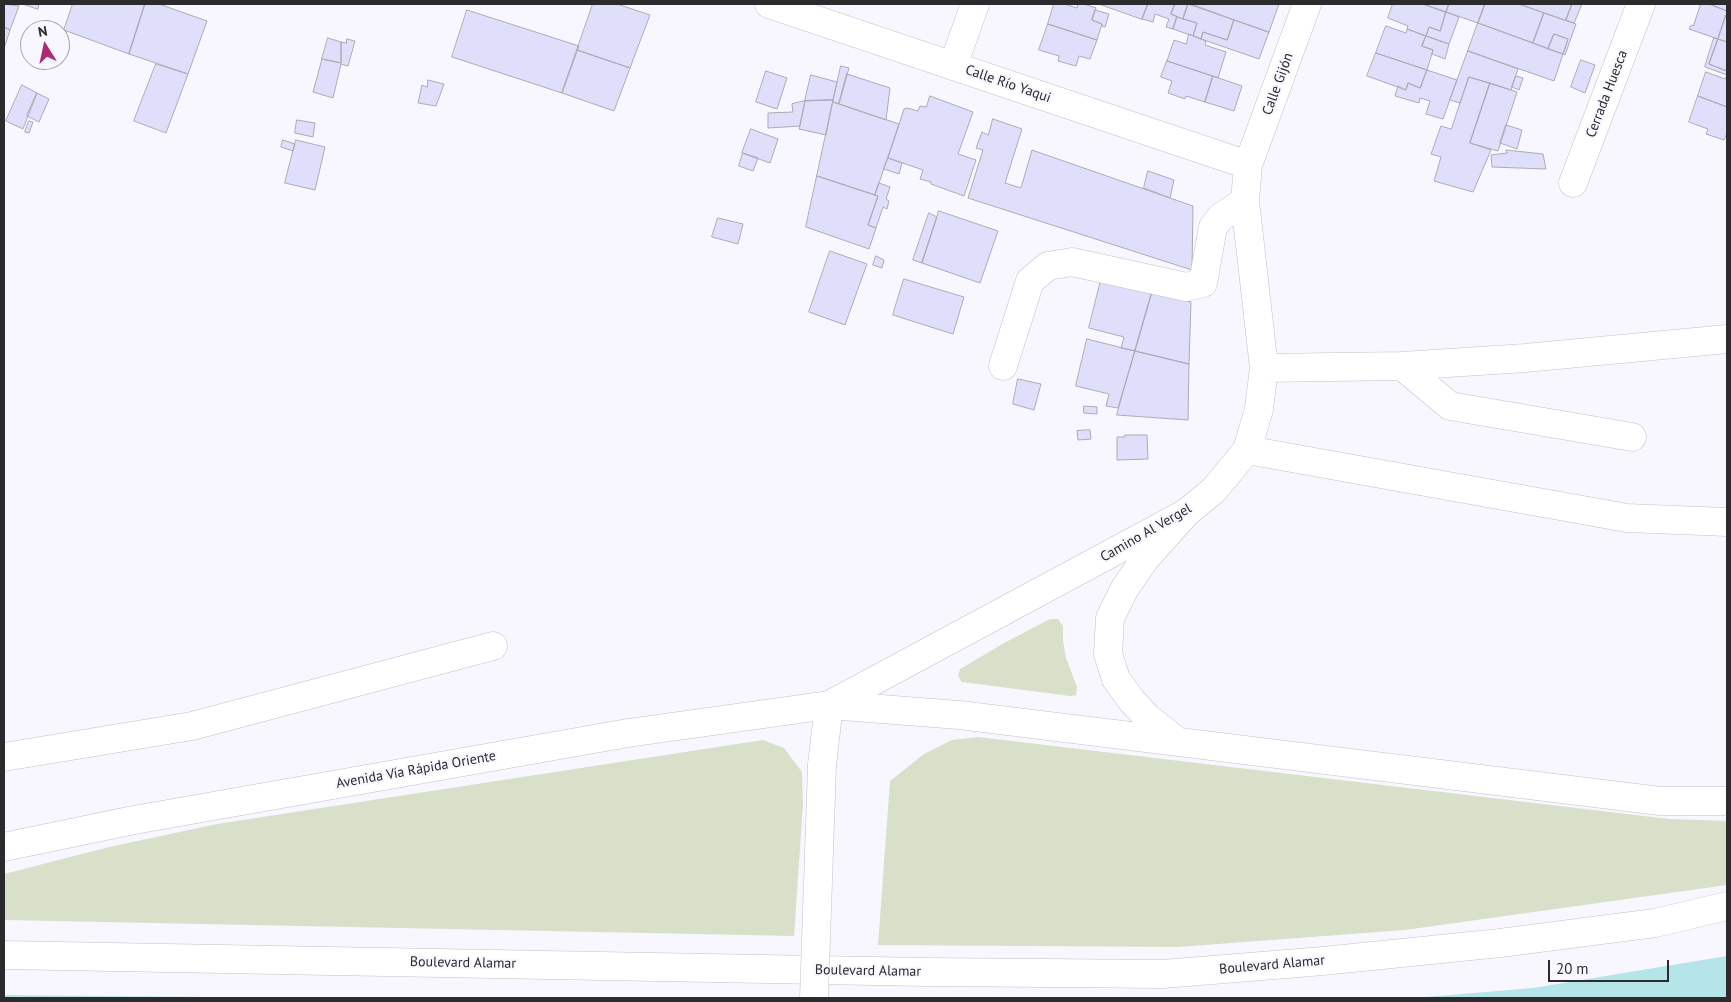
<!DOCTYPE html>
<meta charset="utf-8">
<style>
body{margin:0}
#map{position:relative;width:1731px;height:1002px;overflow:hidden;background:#f8f7ff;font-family:"PT Sans",sans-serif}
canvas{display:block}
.frame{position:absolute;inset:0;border:5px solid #2b2b2e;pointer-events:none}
.north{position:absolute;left:20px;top:20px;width:50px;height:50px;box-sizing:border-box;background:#f8f7ff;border:1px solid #a6a5ab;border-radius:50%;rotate:350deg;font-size:14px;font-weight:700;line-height:20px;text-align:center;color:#2b2b2e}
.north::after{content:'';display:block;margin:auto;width:18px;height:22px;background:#ad2972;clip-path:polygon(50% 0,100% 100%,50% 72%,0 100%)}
.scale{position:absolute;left:1548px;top:960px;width:121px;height:22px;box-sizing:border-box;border:2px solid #2b2b2e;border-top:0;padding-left:6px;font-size:15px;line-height:18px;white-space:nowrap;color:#2b2b2e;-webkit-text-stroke:4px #f8f7ff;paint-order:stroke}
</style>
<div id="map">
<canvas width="1731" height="1002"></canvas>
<div class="frame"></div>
<div class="north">N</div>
<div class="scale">20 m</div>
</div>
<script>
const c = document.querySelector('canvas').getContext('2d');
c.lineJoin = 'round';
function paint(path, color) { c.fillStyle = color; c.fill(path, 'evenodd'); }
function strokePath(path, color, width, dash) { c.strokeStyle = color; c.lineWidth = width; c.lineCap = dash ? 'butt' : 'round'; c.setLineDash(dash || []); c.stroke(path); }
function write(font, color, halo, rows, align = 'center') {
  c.font = font + ' "PT Sans",sans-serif'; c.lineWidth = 4; c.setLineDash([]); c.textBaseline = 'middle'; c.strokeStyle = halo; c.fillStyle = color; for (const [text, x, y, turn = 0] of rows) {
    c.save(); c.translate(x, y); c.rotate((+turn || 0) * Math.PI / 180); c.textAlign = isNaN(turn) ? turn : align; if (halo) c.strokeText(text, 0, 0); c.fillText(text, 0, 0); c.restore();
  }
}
paint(new Path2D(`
 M1050,619H1058L1063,626V641L1066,658L1077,687L1076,695L1070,696L962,682L958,676L960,669L1006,642Z
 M978,737L1669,819L1727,821V885L1405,930L1178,947L878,945L890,781L924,754L952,740Z
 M763,740L784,748L802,772L803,804L794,936L4,920V874L109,847L217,824Z`), '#d9e0c9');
paint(new Path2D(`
 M1727,956V998H1414L1533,988Z
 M4,995L311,998H4Z`), '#b5e4e9');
const building = new Path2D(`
 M4,4L19,6L10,30L4,27Z
 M23,4H39L38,9Z
 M73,4H145L129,54L64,30Z
 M145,4H159L207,21L188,74L129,54Z
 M593,4H617L650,15L630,68L577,50Z
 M1054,4H1064L1077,8L1078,4H1084L1096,8L1092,20L1102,24L1097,40L1048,24Z
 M1099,4H1148L1142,19Z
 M1148,4H1175L1171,14L1177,17L1173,29L1166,27L1169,19L1155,14L1153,22L1142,19Z
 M1175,4H1188L1183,19L1171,14Z
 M1188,4L1234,20L1227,40L1203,32L1201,39L1193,36L1197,23L1183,19Z
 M1191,4H1279L1269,32Z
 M1393,4H1423L1446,12L1440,31L1429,27L1426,36L1407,29L1408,26L1388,18Z
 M1423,4H1449L1446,12Z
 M1449,4H1485L1478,23L1446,12Z
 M1485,4H1519L1544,13L1533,43L1478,23Z
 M1519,4H1572L1566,20Z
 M1572,4H1582L1574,23L1566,20Z
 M1701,4H1709L1727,11V15H1726L1718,39L1689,29L1691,25L1693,26Z
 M1715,4H1727V11L1714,6Z
 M467,10L579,46L562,93L452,57Z
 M1095,10L1109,14L1105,27L1102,26V24L1092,20Z
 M1446,12L1459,17L1449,44L1426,36L1429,27L1440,31Z
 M1544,13L1576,24L1565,55L1563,54L1568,39L1554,34L1548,49L1533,43Z
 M1726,15H1727V42L1718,39Z
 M1177,17L1197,23L1193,36L1173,29Z
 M1234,20L1269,32L1259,59L1201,39L1203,32L1227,40Z
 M1478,23L1563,54L1554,81L1468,51Z
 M1048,24L1097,40L1090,59L1079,56L1076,66L1058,61L1059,56L1039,50Z
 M1386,26L1406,33L1407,29L1426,36L1422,46L1433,50L1427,70L1376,53Z
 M4,27L10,30L4,49Z
 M1189,34L1206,41L1205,45L1226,52L1218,78L1167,61L1174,40L1186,44Z
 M1554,34L1568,39L1563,54L1548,49Z
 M1426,36L1449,44L1445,59L1432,54L1433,50L1422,46Z
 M328,38L341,42V63L322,59Z
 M1714,38L1718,39L1709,64L1727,71V75L1705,67Z
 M347,39L355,41L348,66L341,64L333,98L313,92L322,59L341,63V42L346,43Z
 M1718,39L1727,42V71L1709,64Z
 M577,50L630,68L614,111L562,93Z
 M1468,51L1518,69L1511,90L1469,77L1460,103L1450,100Z
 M1376,53L1427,70L1420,88L1408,83L1406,90L1367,76Z
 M1581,60L1595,65L1585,93L1571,87Z
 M1167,61L1213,76L1205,102L1186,96L1185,99L1168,93L1172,81L1161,77Z
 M156,64L188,74L166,133L134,121Z
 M841,66L849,68L839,104L833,102Z
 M1427,70L1457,80L1443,119L1426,114L1430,101L1420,98L1419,103L1395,96L1398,86L1406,90L1408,83L1420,88Z
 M766,71L787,78L777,109L756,102Z
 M1706,72L1725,79L1727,75V107L1698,96Z
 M847,74L890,88L886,120L839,104Z
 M811,75L837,82L833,100L805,101Z
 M1213,76L1242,86L1234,111L1205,102Z
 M1516,76L1523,78L1519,90L1512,87Z
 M1469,77L1490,83L1470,143L1491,150L1473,192L1434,181L1441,157L1431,154L1441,126L1451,129Z
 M428,80L444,84L436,106L418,103L422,85L427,87Z
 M1490,83L1517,92L1498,151L1470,143Z
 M22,85L37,93L23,129L6,121Z
 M37,93L49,99L39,122L27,116Z
 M930,96L973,112L958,154L976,160L964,196L931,184V182L920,179L923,170L888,158L904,109L907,108L918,111L920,106L926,107Z
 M1698,96L1727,107V133L1724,140L1706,134L1708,129L1689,122Z
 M833,100L826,135L799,129L805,101Z
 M805,101L800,126L768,128V113L793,112L792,104Z
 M833,102L899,124L875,195L817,176Z
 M993,119L1022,129L1005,183L1021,188L1032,150L1193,206L1192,270L968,198L983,150L976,148L982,132L988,135Z
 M297,120L315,123L313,137L295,133Z
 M29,121L33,122L29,133L25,132Z
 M1506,125L1522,130L1517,149L1500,143Z
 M751,129L778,139L770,163L742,153Z
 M283,140L295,144L293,151L281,147Z
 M296,140L325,147L315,190L285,183Z
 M1506,150L1543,154L1546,169L1492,167L1491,155L1507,153Z
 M743,153L758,158L753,171L739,166Z
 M888,158L902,163L899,174L884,169Z
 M1148,171L1174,180L1170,198L1144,188Z
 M817,176L878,196L868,225L876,228L869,249L806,227Z
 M879,183L890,187L886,199L889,201L887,209L883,207L876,228L868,225L878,196L875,195Z
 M939,211L998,231L980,283L922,263Z
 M929,213L937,217L922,263L913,260Z
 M718,218L743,224L738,244L712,237Z
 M830,251L867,264L845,325L809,312Z
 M876,256L884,260L882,268L873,265Z
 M904,279L964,297L953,334L893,315Z
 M1101,280L1152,292L1135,351L1121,348L1124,337L1089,328Z
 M1152,292L1191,302L1189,364L1135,351Z
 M1087,339L1135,351L1118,408L1106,406L1109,394L1076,386Z
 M1135,351L1189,364L1188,420L1117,415Z
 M1018,379L1041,384L1034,410L1013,404Z
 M1084,406L1097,407V414L1084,413Z
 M1090,430L1091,439L1078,440L1077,431Z
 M1125,435H1147L1148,459L1117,460V437H1124Z`);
paint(building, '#dfdefb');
strokePath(building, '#acabb4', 1);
const minor = new Path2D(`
 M769,4L1248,165
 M953,66L975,4
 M1573,183L1641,4
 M1003,366L1030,281L1048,266L1072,262L1186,287L1203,283L1213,227L1221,217L1245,201
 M1402,366L1450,406L1632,437
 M1264,368L1402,366L1525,358L1727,339
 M1247,450L1627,518L1727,522
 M4,757L192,726L493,646
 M822,765L829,705L1186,513L1214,490L1247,450L1259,409L1264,368L1245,201L1248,165L1307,4
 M4,847L134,820L628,733L829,705`);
const highway = new Path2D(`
 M829,705L959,715L1660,801H1727
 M1178,742L1148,718L1132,701L1116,679L1108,654L1110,618L1125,588L1145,559L1186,513
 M4,955L927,972L1163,974L1323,961L1500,943L1655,923L1727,906`);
strokePath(minor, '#c1c1c9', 29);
strokePath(highway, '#c1c1c9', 29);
strokePath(minor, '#fff', 28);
strokePath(highway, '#fff', 28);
const minorBridge = new Path2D(`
 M814,998L822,765`);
strokePath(minorBridge, '#c1c1c9', 29, []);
strokePath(minorBridge, '#fff', 28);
write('14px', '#2b2b2e', '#f8f7ff', [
 ["Calle Río Yaqui",1008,84,19],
 ["Calle Gijón",1278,84,-70],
 ["Cerrada Huesca",1607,94,-69],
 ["Camino Al Vergel",1146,533,-30],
 ["Avenida Vía Rápida Oriente",416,770,-10],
 ["Boulevard Alamar",463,963,1],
 ["Boulevard Alamar",1272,965,-5],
 ["Boulevard Alamar",868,971,1]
]);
</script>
